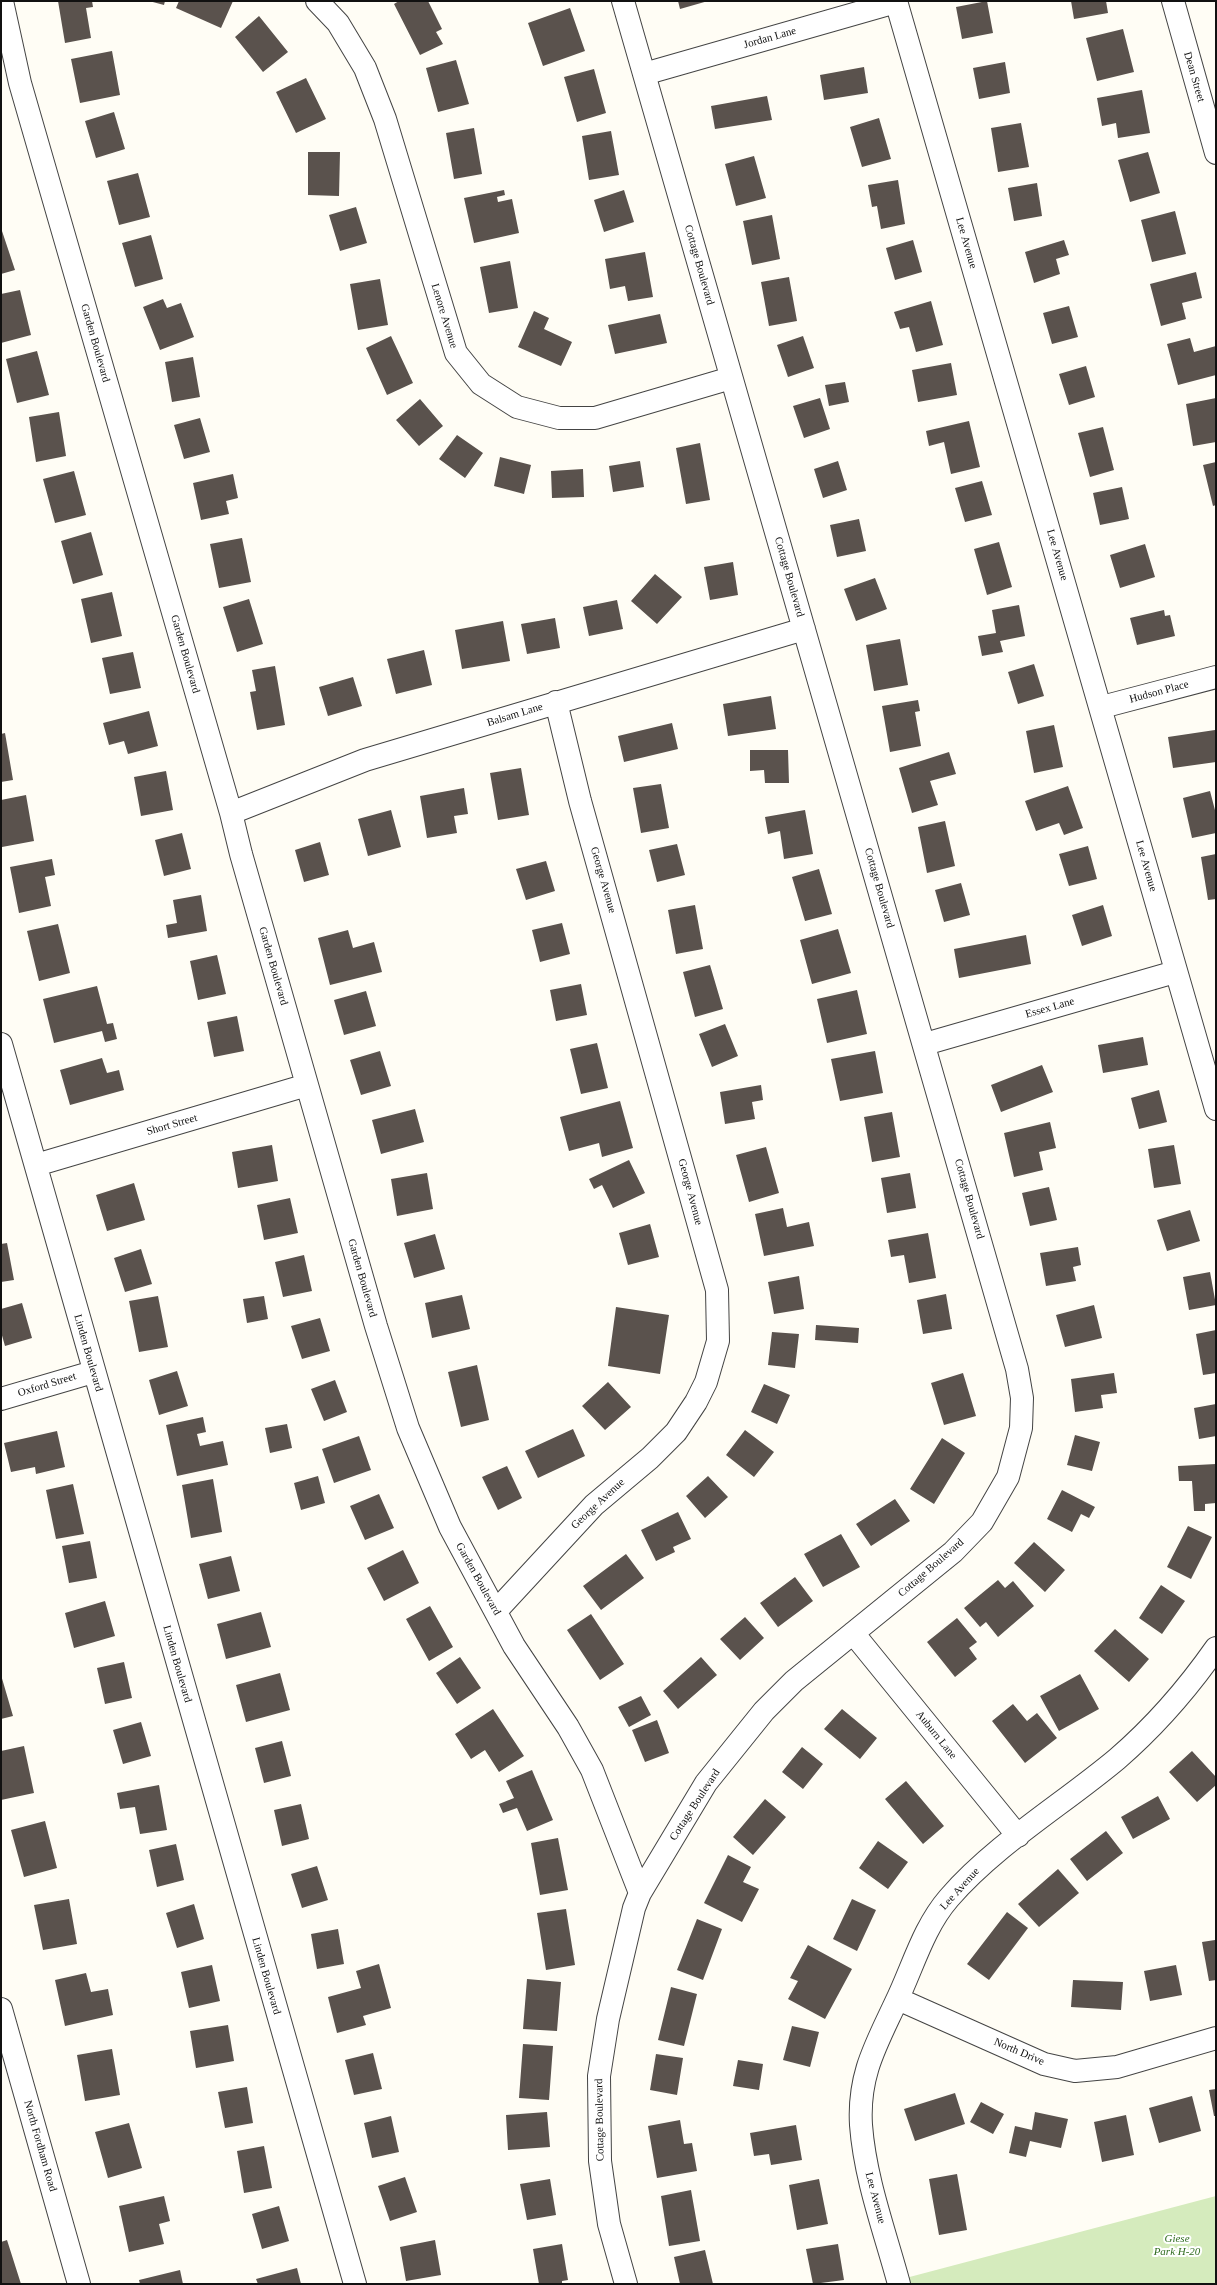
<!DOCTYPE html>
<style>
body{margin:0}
#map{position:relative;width:1217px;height:2285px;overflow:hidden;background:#fffdf5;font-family:Georgia,serif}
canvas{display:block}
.frame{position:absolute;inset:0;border:2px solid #111;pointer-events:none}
</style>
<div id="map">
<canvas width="1217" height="2285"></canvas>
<div class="frame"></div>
</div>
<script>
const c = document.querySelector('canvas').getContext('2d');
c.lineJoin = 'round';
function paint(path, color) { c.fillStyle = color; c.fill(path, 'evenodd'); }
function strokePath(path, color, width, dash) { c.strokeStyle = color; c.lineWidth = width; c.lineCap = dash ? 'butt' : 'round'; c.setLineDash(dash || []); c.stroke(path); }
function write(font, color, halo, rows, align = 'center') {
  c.font = font + ' Georgia,serif'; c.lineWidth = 4; c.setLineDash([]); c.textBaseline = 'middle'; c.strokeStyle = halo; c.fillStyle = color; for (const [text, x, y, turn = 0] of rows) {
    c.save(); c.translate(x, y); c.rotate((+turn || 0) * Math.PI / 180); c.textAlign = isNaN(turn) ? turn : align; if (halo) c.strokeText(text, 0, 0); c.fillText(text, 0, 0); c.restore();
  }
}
paint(new Path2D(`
 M1216,2196V2284H904L902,2279Z`), '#d5ebbd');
paint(new Path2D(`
 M58,1H92L93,7L86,8L91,38L65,43Z
 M149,1H165L164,5Z
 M179,1H233L221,28L176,8Z
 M399,1H428L442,29L436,32L443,44L420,55L394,4Z
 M678,1H708L680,9Z
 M987,1L993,33L962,39L956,7Z
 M1071,1H1106L1108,13L1074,19Z
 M570,8L585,51L543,66L528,23Z
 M259,16L288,52L263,72L235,37Z
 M1123,29L1134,72L1097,81L1086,38Z
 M112,51L120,95L80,103L71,59Z
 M456,60L469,104L438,112L426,68Z
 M1005,62L1010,93L979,99L973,68Z
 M864,67L868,93L824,100L820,75Z
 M594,69L606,113L577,122L564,77Z
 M306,78L326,119L296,133L276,92Z
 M1142,90L1150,133L1118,138L1116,123L1102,126L1097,98Z
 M767,96L772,120L715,129L711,106Z
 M114,112L125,149L96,158L85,121Z
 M879,118L891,159L862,167L850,127Z
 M1021,123L1029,167L998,172L991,128Z
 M474,128L482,174L454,179L446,133Z
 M611,131L619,175L589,180L582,136Z
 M308,152H340L339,196L308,195Z
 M1148,152L1160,193L1130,202L1118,160Z
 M754,156L766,198L736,206L725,164Z
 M138,173L150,217L119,225L107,181Z
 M898,180L905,224L881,229L877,206L872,207L868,185Z
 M1037,183L1042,216L1014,221L1008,188Z
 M504,190L505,195L497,197L498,202L512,199L519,233L474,243L464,198Z
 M624,190L634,222L604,232L594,200Z
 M356,207L367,243L340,251L329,215Z
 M1175,211L1186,254L1152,262L1141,220Z
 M772,215L780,259L752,265L743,221Z
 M1,228L15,270L1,274Z
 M151,235L163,279L135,287L122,243Z
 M913,240L922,272L895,280L886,248Z
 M1064,240L1069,255L1056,259L1060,274L1034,283L1025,252Z
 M645,252L653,297L628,301L625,286L610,289L605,259Z
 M510,261L518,308L489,313L480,267Z
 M1196,272L1202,298L1182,303L1186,319L1161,326L1150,284Z
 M789,277L797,321L769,326L761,282Z
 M380,279L388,325L358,330L350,284Z
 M20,290L31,335L1,343V294Z
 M163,299L167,308L181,303L194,337L160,350L143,307Z
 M931,301L943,345L916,352L909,327L900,329L894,312Z
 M1069,306L1078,337L1052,344L1043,313Z
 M534,311L549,318L544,329L572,342L561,366L518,347Z
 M660,314L667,343L615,354L608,325Z
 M391,336L413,383L387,395L366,348Z
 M803,336L814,368L788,377L777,345Z
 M1190,338L1194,352L1216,346V375L1178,385L1167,344Z
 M37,351L49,395L17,403L6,359Z
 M193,357L200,397L172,402L165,362Z
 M951,363L957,395L918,402L912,370Z
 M1086,366L1095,397L1069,405L1059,374Z
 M845,382L849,402L829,406L825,385Z
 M820,398L830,429L804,438L793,406Z
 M1216,398V442L1193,446L1186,404Z
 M420,399L443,426L419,446L396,420Z
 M59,412L66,456L36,462L29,417Z
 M200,418L210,452L184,459L174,425Z
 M969,421L980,467L951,474L944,442L929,446L926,431Z
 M1103,427L1114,470L1090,477L1078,433Z
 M457,435L483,453L465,478L439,459Z
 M700,443L710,500L686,504L676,448Z
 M500,457L531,465L524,494L494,486Z
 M640,461L644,487L613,492L609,466Z
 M838,461L847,490L823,498L814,469Z
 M1216,462V505L1213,506L1203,465Z
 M583,469L584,497L552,498L551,471Z
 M74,471L86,515L55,523L43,479Z
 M233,474L238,498L226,501L229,514L201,520L193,483Z
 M982,481L992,515L965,522L955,488Z
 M1122,487L1129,519L1100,525L1093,493Z
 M859,519L866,551L837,557L830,525Z
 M91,532L103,575L73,584L61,541Z
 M242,538L251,582L219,588L210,544Z
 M999,542L1012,587L987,595L974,549Z
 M1145,544L1155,577L1120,588L1110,555Z
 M733,562L738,595L710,600L704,567Z
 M655,574L682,597L657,624L631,601Z
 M875,578L887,609L856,621L844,589Z
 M112,592L122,636L91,643L81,599Z
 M249,599L263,644L237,652L223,607Z
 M617,600L623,629L589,636L583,607Z
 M1019,605L1025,636L1000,641L1003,652L982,656L978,636L996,633L992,610Z
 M1164,610L1165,616L1170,615L1175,636L1137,645L1130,618Z
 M555,618L560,648L527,654L521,624Z
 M503,621L510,661L462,669L455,630Z
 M900,639L908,685L874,691L866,645Z
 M424,650L432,685L396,694L387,659Z
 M133,652L141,688L110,694L102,658Z
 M1034,664L1044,696L1018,704L1008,672Z
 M275,666L285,725L257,730L250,692L256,691L252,670Z
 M353,677L362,706L328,716L319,687Z
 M771,696L776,729L728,736L723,704Z
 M918,700L920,711L915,712L921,746L890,752L882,706Z
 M149,711L158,746L128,754L124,741L109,745L103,723Z
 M672,723L678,749L624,762L618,736Z
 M1054,725L1063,767L1034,773L1026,731Z
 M1215,730L1216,762L1173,768L1168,737Z
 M5,733L13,780L1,782V734Z
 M750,750H788L789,783H765L764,770L750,771Z
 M949,752L956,774L930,781L938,805L912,813L899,768Z
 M521,768L529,815L498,820L490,773Z
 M166,771L173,810L141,816L134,777Z
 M661,784L669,828L641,833L633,788Z
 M1068,786L1083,828L1064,835L1059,823L1036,831L1025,801Z
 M464,788L468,814L454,816L457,833L427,838L420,796Z
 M1210,791L1216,814V833L1192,838L1183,798Z
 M26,795L34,841L2,847L1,800Z
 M391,810L401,847L368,856L358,819Z
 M805,810L813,854L784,859L780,831L768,834L765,817Z
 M945,821L955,866L927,873L918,827Z
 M182,833L191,869L164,876L155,840Z
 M320,842L329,875L304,882L295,850Z
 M677,844L685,875L657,882L649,850Z
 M1088,846L1097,879L1069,886L1059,854Z
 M1216,854V899L1208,900L1201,857Z
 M52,859L55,875L45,877L51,906L19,913L10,867Z
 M546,861L555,891L526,900L516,869Z
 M819,869L832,914L805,921L792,877Z
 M961,883L970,915L944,922L935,890Z
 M201,895L207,931L168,938L166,925L177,923L173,900Z
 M695,905L703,949L676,954L668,910Z
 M1103,905L1112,936L1082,946L1072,915Z
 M562,923L570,954L540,962L532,930Z
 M58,924L70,973L39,981L27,931Z
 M838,929L851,973L812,984L800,940Z
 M348,930L353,948L374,942L382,972L330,985L318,938Z
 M1026,935L1031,964L959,978L954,949Z
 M217,955L226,994L198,1000L190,961Z
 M710,965L723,1009L695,1017L683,972Z
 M581,984L587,1015L556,1021L550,990Z
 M97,986L107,1024L113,1023L117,1039L105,1042L102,1031L54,1043L43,999Z
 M857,990L867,1034L827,1043L817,999Z
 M366,991L376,1026L344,1035L334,1000Z
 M237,1016L244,1051L214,1057L207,1022Z
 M725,1024L738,1056L712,1067L699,1034Z
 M1143,1037L1148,1065L1103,1073L1098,1045Z
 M597,1043L608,1088L581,1094L570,1049Z
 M380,1051L391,1086L361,1095L350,1060Z
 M875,1051L883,1093L840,1101L831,1059Z
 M102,1058L107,1073L119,1070L124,1090L70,1105L60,1070Z
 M1042,1065L1053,1092L1001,1112L991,1085Z
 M761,1085L763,1100L752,1102L755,1119L725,1124L720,1092Z
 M1159,1090L1167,1122L1139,1129L1131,1098Z
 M620,1101L633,1148L602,1157L599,1143L569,1151L560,1117Z
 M415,1109L424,1142L381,1154L372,1120Z
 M892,1112L900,1157L872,1162L864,1117Z
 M1050,1122L1056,1148L1039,1152L1043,1170L1014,1177L1004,1133Z
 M272,1145L278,1181L238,1188L232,1152Z
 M1174,1145L1181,1184L1154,1188L1148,1149Z
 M766,1147L779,1193L749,1202L736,1155Z
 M629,1160L645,1193L613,1208L602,1185L594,1189L589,1179Z
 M427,1173L433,1209L397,1216L391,1179Z
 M910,1173L916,1208L887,1213L881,1178Z
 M134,1183L145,1220L107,1231L96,1195Z
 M1049,1187L1057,1220L1030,1226L1022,1193Z
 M290,1198L298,1233L264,1240L257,1205Z
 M783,1208L787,1227L809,1222L814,1246L764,1256L755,1214Z
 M1190,1210L1200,1241L1167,1251L1157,1220Z
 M650,1224L659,1257L628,1265L619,1233Z
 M928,1233L936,1278L909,1283L904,1255L891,1257L888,1240Z
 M435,1234L445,1269L414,1278L404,1243Z
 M7,1243L14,1280L1,1282V1244Z
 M1078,1247L1081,1265L1073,1267L1076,1281L1046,1286L1040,1253Z
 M141,1249L152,1284L125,1292L114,1258Z
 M304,1255L312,1291L283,1297L275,1262Z
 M1210,1272L1216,1305L1189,1310L1183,1277Z
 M799,1276L804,1309L774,1314L768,1282Z
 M946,1294L952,1329L923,1334L917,1300Z
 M462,1295L470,1329L432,1338L425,1303Z
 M158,1296L168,1347L139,1352L129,1301Z
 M264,1296L268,1319L247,1323L243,1299Z
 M22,1303L32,1338L5,1346L1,1332V1309Z
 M1094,1305L1102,1338L1065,1347L1056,1315Z
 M616,1307L669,1315L660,1374L608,1366Z
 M320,1318L330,1351L302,1359L291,1326Z
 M816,1325L859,1328L858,1343L815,1340Z
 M1216,1330V1373L1203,1375L1196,1334Z
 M772,1332L799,1334L795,1368L768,1365Z
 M477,1365L489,1420L461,1427L448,1372Z
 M177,1371L188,1406L159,1415L149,1380Z
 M963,1373L976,1416L944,1425L931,1383Z
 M1114,1373L1117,1393L1101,1395L1103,1408L1075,1412L1071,1379Z
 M335,1380L347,1412L324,1421L311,1389Z
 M608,1382L631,1407L605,1430L582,1406Z
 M764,1384L790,1395L777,1424L751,1412Z
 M1216,1404V1436L1199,1439L1194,1408Z
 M203,1417L206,1432L197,1434L200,1446L223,1441L228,1465L177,1476L166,1425Z
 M287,1424L292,1448L270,1453L265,1428Z
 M573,1429L585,1456L538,1478L525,1451Z
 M745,1430L774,1452L754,1477L726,1455Z
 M57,1431L65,1467L36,1474L35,1467L11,1472L4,1443Z
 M1075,1435L1100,1442L1092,1471L1067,1465Z
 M359,1436L371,1470L334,1483L322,1449Z
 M942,1438L965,1453L934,1504L910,1489Z
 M1216,1464V1503L1205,1504V1511H1194L1192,1481H1179L1178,1466Z
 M507,1466L522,1498L498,1510L482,1477Z
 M318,1476L325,1503L301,1510L294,1483Z
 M708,1476L728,1497L705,1518L686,1496Z
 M213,1479L222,1532L191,1538L182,1485Z
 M73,1484L84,1534L56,1539L46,1490Z
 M1062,1490L1095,1507L1089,1518L1081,1514L1072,1532L1047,1519Z
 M379,1494L394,1528L365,1540L350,1506Z
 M895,1499L910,1521L871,1546L856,1524Z
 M678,1512L691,1539L673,1547L675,1552L656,1561L641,1530Z
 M1188,1526L1212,1537L1191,1579L1167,1567Z
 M841,1534L860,1567L823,1587L804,1554Z
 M90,1541L97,1578L69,1583L62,1546Z
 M1034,1542L1065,1570L1045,1592L1014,1563Z
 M403,1550L419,1583L384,1601L367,1568Z
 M626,1554L644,1578L601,1610L583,1586Z
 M231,1556L240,1591L208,1599L199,1564Z
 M795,1577L813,1601L778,1627L760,1603Z
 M998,1580L1005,1588L1013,1581L1034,1606L998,1637L986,1622L980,1627L964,1608Z
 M1161,1585L1185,1601L1162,1634L1139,1618Z
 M105,1601L115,1636L74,1648L65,1613Z
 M430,1606L453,1647L429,1661L406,1619Z
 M261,1612L271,1647L226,1659L217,1624Z
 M591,1614L624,1664L600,1680L567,1630Z
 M745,1617L764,1638L740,1660L720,1639Z
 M957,1618L977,1642L969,1648L977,1659L955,1677L927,1642Z
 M1115,1629L1149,1659L1129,1682L1094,1651Z
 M460,1657L481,1688L457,1704L436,1673Z
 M701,1657L717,1675L678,1709L663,1691Z
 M124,1662L132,1698L105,1704L97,1668Z
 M280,1673L290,1710L246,1722L236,1685Z
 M1080,1674L1099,1709L1059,1731L1040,1696Z
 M1,1675L13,1716L1,1719Z
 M641,1696L651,1715L629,1727L618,1707Z
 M1013,1704L1027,1721L1037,1713L1057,1738L1025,1763L992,1721Z
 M493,1709L524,1756L499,1772L485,1750L471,1759L455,1734Z
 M842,1709L877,1738L860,1759L824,1729Z
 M657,1720L669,1753L645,1762L632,1730Z
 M141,1722L151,1756L123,1764L113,1730Z
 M282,1741L291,1776L264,1783L255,1748Z
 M24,1746L34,1793L1,1800V1751Z
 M802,1747L823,1764L803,1789L782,1772Z
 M1192,1751L1216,1777V1785L1197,1802L1169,1772Z
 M532,1770L553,1820L527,1831L517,1808L503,1813L499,1804L514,1798L506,1781Z
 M906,1781L944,1826L923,1844L885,1799Z
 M159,1785L167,1830L140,1834L135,1807L120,1809L117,1793Z
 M1158,1796L1170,1819L1133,1839L1121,1817Z
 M765,1799L786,1817L753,1855L733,1837Z
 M301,1804L309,1839L282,1846L274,1810Z
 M45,1821L57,1868L24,1877L11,1830Z
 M1106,1831L1123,1853L1087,1881L1070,1859Z
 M558,1838L568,1890L540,1895L531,1843Z
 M878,1841L908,1862L888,1889L859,1868Z
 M176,1844L184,1880L157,1887L149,1850Z
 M728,1855L751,1867L743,1882L759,1889L742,1922L704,1903Z
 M317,1866L328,1900L302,1908L291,1874Z
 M1058,1869L1079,1893L1039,1927L1018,1904Z
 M69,1899L77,1944L43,1950L34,1905Z
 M852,1899L876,1910L857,1951L833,1939Z
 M194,1904L204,1939L177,1948L166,1913Z
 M566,1909L575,1965L546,1970L537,1913Z
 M1007,1912L1028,1928L989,1980L967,1964Z
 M697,1919L722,1929L703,1980L677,1970Z
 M338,1929L344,1964L317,1969L311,1934Z
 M1215,1940L1216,1980L1209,1981L1202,1942Z
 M808,1945L852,1969L825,2019L788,1999L798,1981L790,1978Z
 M379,1964L391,2008L363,2016L366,2025L337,2033L328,1997L361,1988L356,1971Z
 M212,1965L220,2001L189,2008L181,1972Z
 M1176,1965L1182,1995L1150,2001L1144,1971Z
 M86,1973L91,1992L108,1989L113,2015L65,2026L55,1980Z
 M527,1979L561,1982L557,2031L523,2029Z
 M1073,1980L1123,1982L1121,2010L1071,2007Z
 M671,1987L697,1994L684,2046L658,2040Z
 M228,2025L234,2061L196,2068L190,2031Z
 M792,2026L819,2032L810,2067L783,2060Z
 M523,2044L553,2046L549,2100L519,2098Z
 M112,2049L120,2095L85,2101L77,2055Z
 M373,2053L382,2089L354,2095L345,2060Z
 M656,2054L683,2058L677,2095L650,2090Z
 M738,2060L763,2064L759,2090L733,2086Z
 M247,2087L253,2123L225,2128L218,2092Z
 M1216,2089V2116H1214L1209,2090Z
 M955,2093L965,2124L915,2141L904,2109Z
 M1192,2096L1201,2131L1159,2143L1149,2108Z
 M981,2102L1004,2114L993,2134L970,2122Z
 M547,2112L550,2147L508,2150L506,2115Z
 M1035,2112L1068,2119L1061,2148L1030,2141L1026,2157L1009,2153L1015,2126L1032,2130Z
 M1126,2115L1134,2155L1102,2162L1094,2122Z
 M391,2116L399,2152L372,2158L364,2123Z
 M680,2120L684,2144L692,2143L697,2171L657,2178L648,2126Z
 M129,2123L142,2168L108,2178L95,2132Z
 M796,2125L802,2160L771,2165L769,2154L754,2156L750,2133Z
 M264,2146L272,2188L244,2193L237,2151Z
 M957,2174L967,2230L939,2235L929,2179Z
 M405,2177L417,2212L390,2221L378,2186Z
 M550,2179L556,2215L527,2220L520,2184Z
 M819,2179L828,2224L797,2230L789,2185Z
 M691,2190L700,2241L669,2246L661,2196Z
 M164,2196L170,2221L159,2224L164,2244L129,2252L119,2206Z
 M279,2206L289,2241L262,2249L252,2214Z
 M7,2240L21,2284H1V2242Z
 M435,2240L441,2275L406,2281L400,2247Z
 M562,2244L568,2280L562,2281V2284H539L533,2249Z
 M838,2244L844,2280L813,2284L806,2249Z
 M705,2250L713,2284H680L674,2257Z
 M297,2268L301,2284H258L256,2279Z
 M180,2270L183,2284H140L139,2280Z`), '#5a524d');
const minor = new Path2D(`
 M2,1L20,83L231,813L241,854L376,1326L408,1428L450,1527L514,1646L568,1727L592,1770L640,1893
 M317,1L338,23L365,68L385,119L456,353L481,384L517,407L559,418H595L731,378
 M623,1L1017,1369L1022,1398L1021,1428L1008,1477L982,1522L953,1552L794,1681L764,1711L706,1783L640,1893L634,1908L608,2019L599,2076L600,2161L609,2224L626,2284
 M896,1L1216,1109
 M1173,1L1216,153
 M644,74L896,2
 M1102,707L1216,677
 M231,813L365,760L804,629
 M1,1044L355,2284
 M925,1044L1175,972
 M36,1165L307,1085
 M1,1399L93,1372
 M496,1611L594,1505L650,1458L676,1432L696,1402L706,1382L718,1341L717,1290L580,801L556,702
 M853,1633L1018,1836
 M898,1999L1044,2064L1075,2071L1117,2067L1216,2038
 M1,2009L79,2284
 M899,2284C885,2232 865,2179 861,2125C858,2075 876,2045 896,2002C913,1967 923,1928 949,1898C996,1844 1062,1805 1117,1759C1154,1727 1188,1688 1216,1648`);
strokePath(minor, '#444', 24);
strokePath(minor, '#fff', 22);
write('11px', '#111', '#fff', [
 ["Jordan Lane",770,38,-16],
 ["Dean Street",1194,77,74],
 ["Lee Avenue",966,243,74],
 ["Cottage Boulevard",699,265,74],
 ["Lenore Avenue",444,316,73],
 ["Garden Boulevard",95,343,74],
 ["Lee Avenue",1057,555,74],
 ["Cottage Boulevard",789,577,74],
 ["Garden Boulevard",185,654,74],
 ["Hudson Place",1159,692,-15],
 ["Balsam Lane",515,715,-17],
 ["Lee Avenue",1146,866,74],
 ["George Avenue",603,880,74],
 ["Cottage Boulevard",879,888,74],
 ["Garden Boulevard",273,966,74],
 ["Essex Lane",1050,1008,-16],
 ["Short Street",172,1125,-16],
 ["George Avenue",690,1192,75],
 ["Cottage Boulevard",969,1199,74],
 ["Garden Boulevard",362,1278,74],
 ["Linden Boulevard",88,1353,74],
 ["Oxford Street",47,1385,-17],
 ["George Avenue",598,1504,-43],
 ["Cottage Boulevard",931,1568,-41],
 ["Garden Boulevard",478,1579,61],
 ["Linden Boulevard",177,1664,74],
 ["Auburn Lane",936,1735,51],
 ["Cottage Boulevard",695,1805,-57],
 ["Lee Avenue",960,1889,-48],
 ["Linden Boulevard",266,1976,74],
 ["North Drive",1019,2052,23],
 ["Cottage Boulevard",600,2120,-91],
 ["North Fordham Road",40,2146,74],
 ["Lee Avenue",875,2198,75]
]);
write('italic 11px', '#2f6b1f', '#fff', [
 ["Giese",1177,2239],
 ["Park H-20",1177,2252]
]);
</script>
